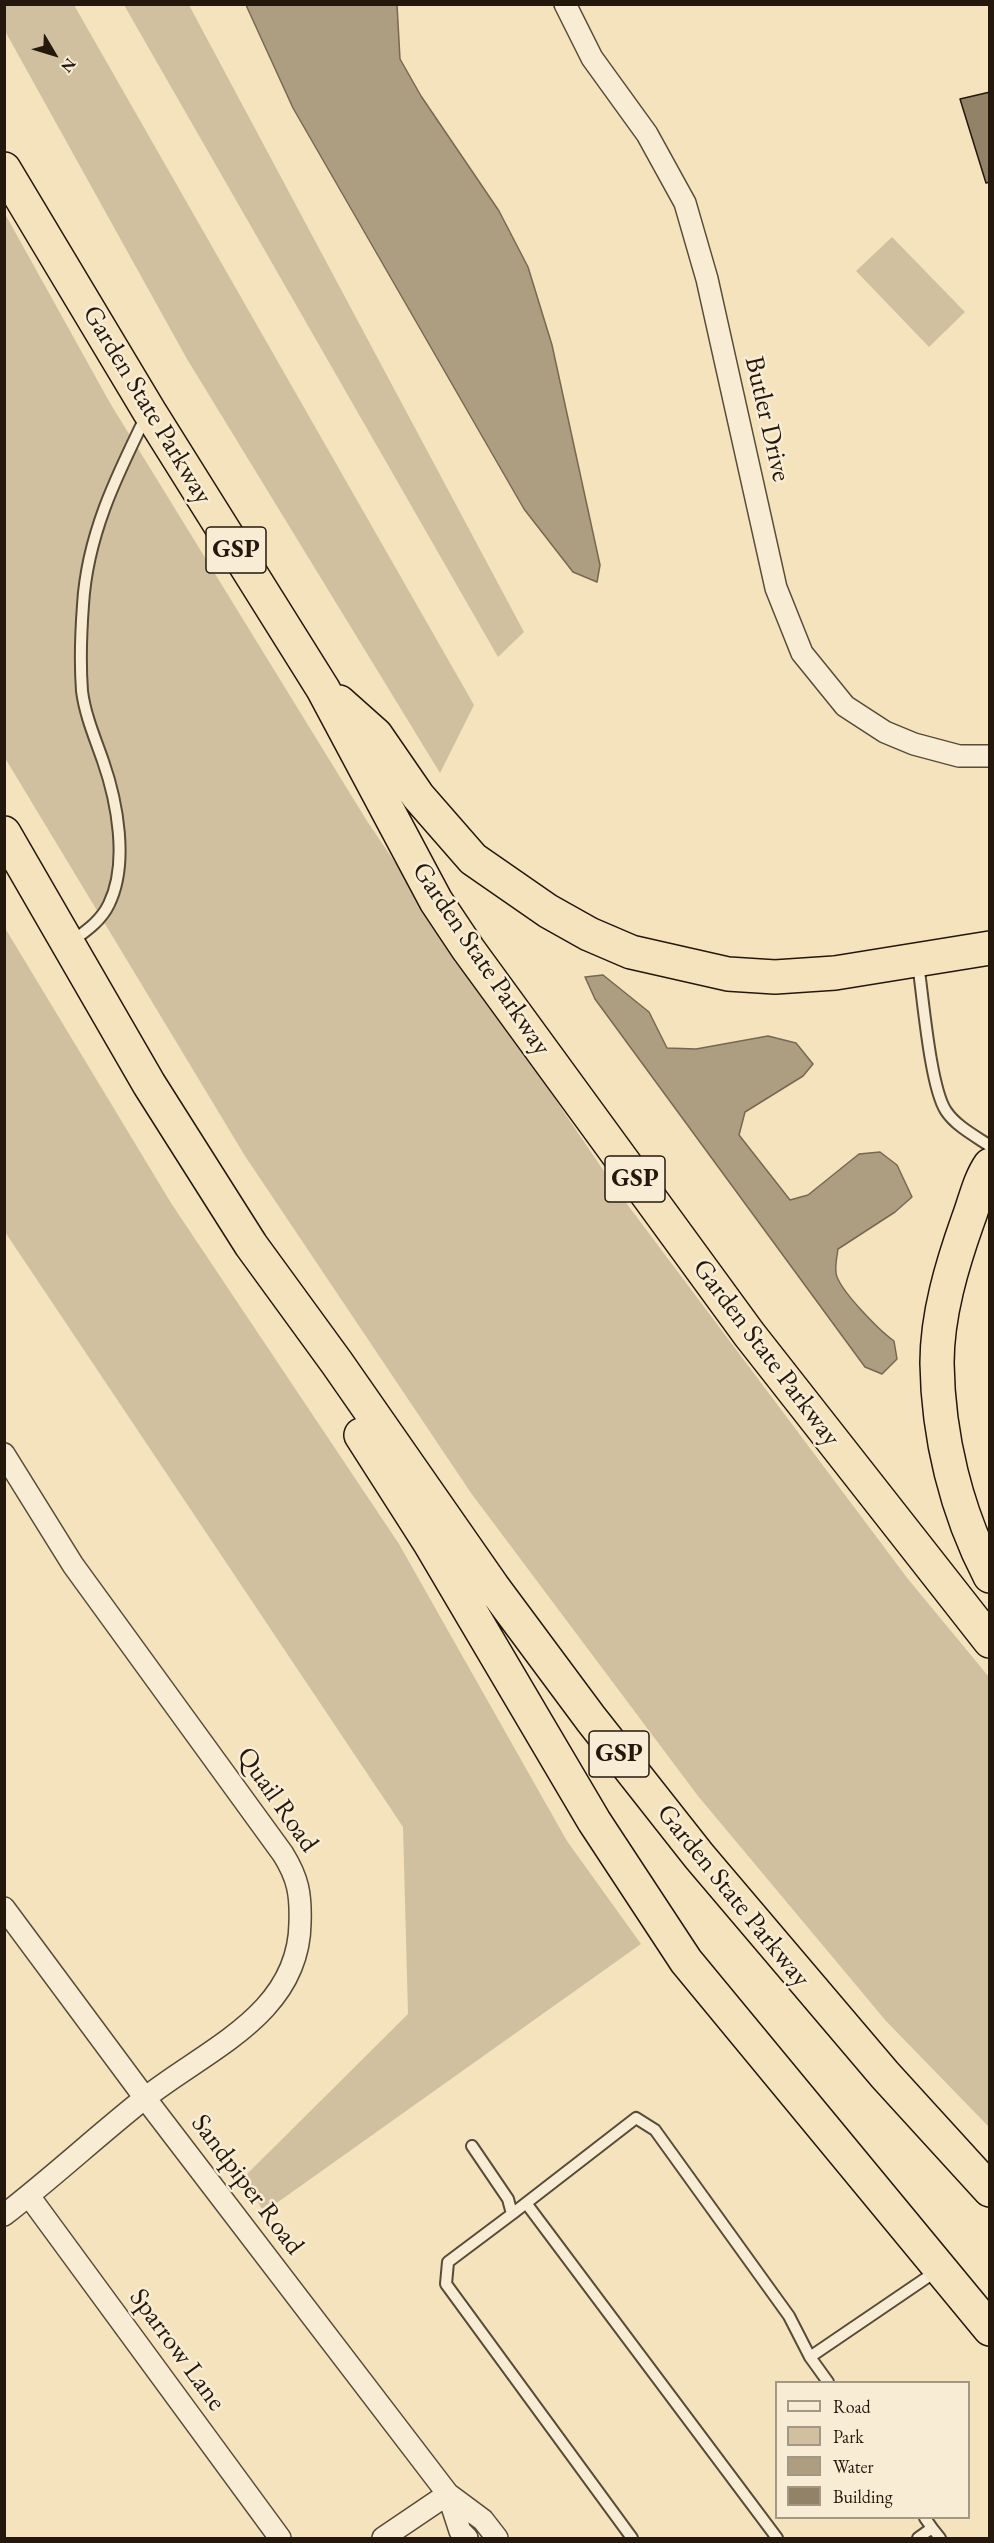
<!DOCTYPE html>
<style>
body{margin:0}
#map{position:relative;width:994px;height:2543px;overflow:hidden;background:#f5e3bd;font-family:"EB Garamond",serif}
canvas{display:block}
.frame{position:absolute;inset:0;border:6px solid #24180c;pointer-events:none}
.legend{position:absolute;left:775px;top:2381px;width:195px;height:138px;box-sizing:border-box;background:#f8edd4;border:2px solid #a39884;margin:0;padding:8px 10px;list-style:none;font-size:18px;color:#24180c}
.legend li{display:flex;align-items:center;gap:12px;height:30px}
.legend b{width:30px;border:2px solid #a39884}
.north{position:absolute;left:24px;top:24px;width:60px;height:60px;-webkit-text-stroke:4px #f8edd4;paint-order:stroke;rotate:128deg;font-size:16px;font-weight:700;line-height:24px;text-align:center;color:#24180c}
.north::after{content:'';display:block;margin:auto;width:21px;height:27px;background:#24180c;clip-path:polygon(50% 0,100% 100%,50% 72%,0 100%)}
</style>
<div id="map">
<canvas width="994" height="2543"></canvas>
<div class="frame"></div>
<ul class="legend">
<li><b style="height:8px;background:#f8edd4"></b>Road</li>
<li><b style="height:16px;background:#d1c09f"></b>Park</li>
<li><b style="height:16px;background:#ae9e81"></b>Water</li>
<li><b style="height:16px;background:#918268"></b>Building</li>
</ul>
<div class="north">N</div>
</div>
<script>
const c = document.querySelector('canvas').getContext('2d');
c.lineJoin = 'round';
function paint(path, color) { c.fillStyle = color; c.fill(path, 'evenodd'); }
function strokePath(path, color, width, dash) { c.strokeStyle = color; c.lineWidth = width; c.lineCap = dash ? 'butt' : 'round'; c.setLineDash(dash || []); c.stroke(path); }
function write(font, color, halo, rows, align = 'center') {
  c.font = font + ' "EB Garamond",serif'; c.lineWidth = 5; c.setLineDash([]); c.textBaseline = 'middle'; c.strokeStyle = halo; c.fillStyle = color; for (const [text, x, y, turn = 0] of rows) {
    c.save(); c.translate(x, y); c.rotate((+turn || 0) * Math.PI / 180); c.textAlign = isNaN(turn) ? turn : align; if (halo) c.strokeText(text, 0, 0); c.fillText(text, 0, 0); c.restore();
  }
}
paint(new Path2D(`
 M4,5H74L474,705L440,773L187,359L5,31Z
 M124,5H189L524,632L498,657Z
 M4,212L110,403L367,821L618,1192L908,1579L989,1677V2127L886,2021L698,1796L471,1493L245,1156L5,758Z
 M892,237L965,312L929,347L856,271Z
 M5,928L171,1203L399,1544L567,1841L641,1944L264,2212L243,2178L408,2014L403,1827L5,1232Z`), '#d1c09f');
const water = new Path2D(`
 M246,5H397L400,59L421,96L499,211L528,267L552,345L600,565L597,582L573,572L524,509L293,108Z
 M603,975L649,1012L667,1048L696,1049L768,1036L796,1043L813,1064L803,1076L745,1112L739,1135L790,1200L808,1195L859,1154L880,1152L897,1165L912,1197L895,1212L838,1249C837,1256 835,1265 836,1273C838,1289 880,1331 894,1341L897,1359L882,1374L865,1367L595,999L585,977Z`);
paint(water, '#ae9e81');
strokePath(water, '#776852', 1.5);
const building = new Path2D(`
 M990,92V182L986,183L960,99Z`);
paint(building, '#918268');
strokePath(building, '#24180c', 1.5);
const lane = new Path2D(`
 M71,942C86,931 101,921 109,904C129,863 117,801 103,761C95,738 85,715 82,691C80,664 81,632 83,605C87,536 116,477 146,416
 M918,964C923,996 930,1087 946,1111C956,1126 975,1136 990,1146
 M472,2146L508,2199L512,2214L448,2262L446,2284L632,2538
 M526,2203L777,2538
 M512,2214L636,2118L655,2130L789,2316L810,2357L828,2382
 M810,2357L938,2270
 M932,2528L940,2538
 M918,2538L932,2528L925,2518`);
const street = new Path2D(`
 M565,4L592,58L647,134L685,203L707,279L776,588L802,653L845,706L885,732L914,744L959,756H990
 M4,1454L73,1565L283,1854C298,1878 301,1894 300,1923C299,2014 207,2049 145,2098C97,2136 52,2178 4,2215
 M4,1908L145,2098L448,2494L483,2520L497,2538
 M29,2196L280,2538
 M448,2494L460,2531L467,2538
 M383,2538L448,2494`);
const highway = new Path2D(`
 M4,169L149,411L323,689L436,901L468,949L749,1334L990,1641
 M339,702L376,735L418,796L473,859L548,911L589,934L631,952L728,974L775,977L835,973L990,948
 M4,833L149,1084L251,1245L337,1363L493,1587L591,1719L699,1856L885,2075L990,2190
 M990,1165C979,1181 975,1202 968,1220C952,1265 937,1315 937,1363C938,1436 956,1511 990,1576
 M361,1435L430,1543L594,1821L686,1961L990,2329`);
strokePath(lane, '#584b38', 14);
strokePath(street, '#584b38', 24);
strokePath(highway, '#24180c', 36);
strokePath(lane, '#f8edd4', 10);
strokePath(street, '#f8edd4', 21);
strokePath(highway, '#f5e3bd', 33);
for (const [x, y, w] of [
 [236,550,60],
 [635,1179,60],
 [619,1754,60]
]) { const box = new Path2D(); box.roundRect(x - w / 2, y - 23, w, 46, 4.5); c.fillStyle = '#f8edd4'; c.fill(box); strokePath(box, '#24180c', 1.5); }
write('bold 26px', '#24180c', null, [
 ["GSP",236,550],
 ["GSP",635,1179],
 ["GSP",619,1754]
]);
write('27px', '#24180c', '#f8edd4', [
 ["Garden State Parkway",147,405,59],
 ["Butler Drive",767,419,77],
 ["Garden State Parkway",481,959,56],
 ["Garden State Parkway",766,1353,53],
 ["Quail Road",277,1800,55],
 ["Garden State Parkway",733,1896,51],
 ["Sandpiper Road",247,2185,53],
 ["Sparrow Lane",177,2350,54]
]);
</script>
